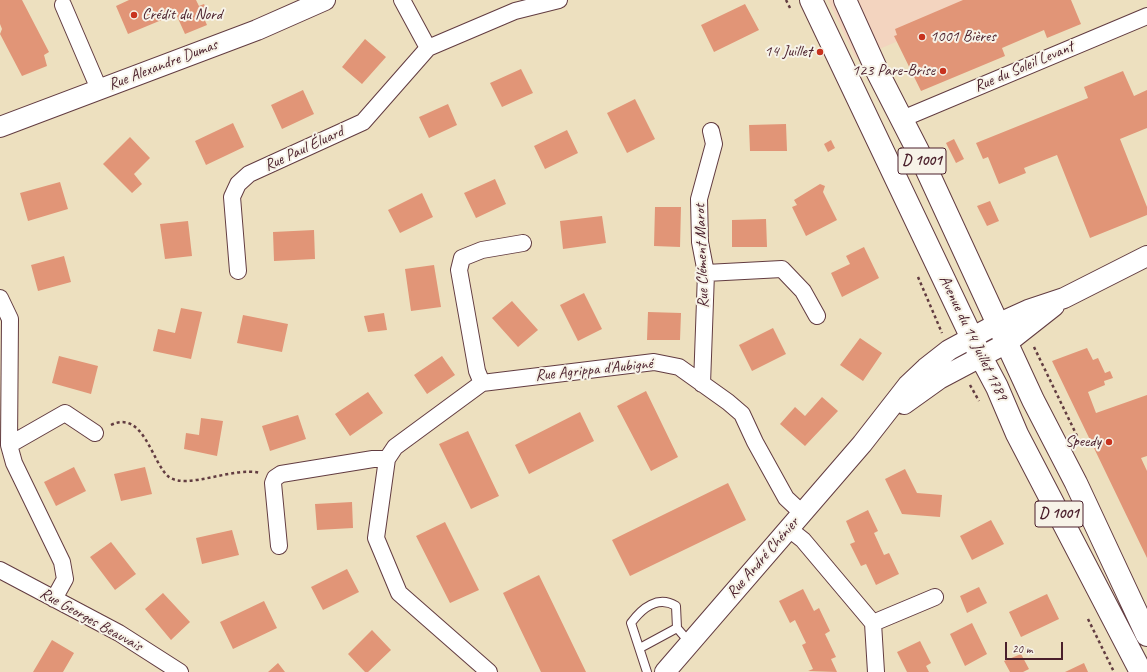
<!DOCTYPE html>
<meta charset="utf-8">
<style>
body{margin:0}
#map{position:relative;width:1147px;height:672px;overflow:hidden;background:#ede0bf;font-family:Caveat,sans-serif}
canvas{display:block}
.scale{position:absolute;left:1005px;top:642px;width:58px;height:18px;box-sizing:border-box;border:2px solid #4a1f2b;border-top:0;padding-left:5px;font-size:12px;line-height:14px;white-space:nowrap;color:#4a1f2b;-webkit-text-stroke:3px #f7f3e8;paint-order:stroke}
</style>
<div id="map">
<canvas width="1147" height="672"></canvas>
<div class="scale">20 m</div>
</div>
<script>
const c = document.querySelector('canvas').getContext('2d');
c.lineJoin = 'round';
function paint(path, color) { c.fillStyle = color; c.fill(path, 'evenodd'); }
function strokePath(path, color, width, dash) { c.strokeStyle = color; c.lineWidth = width; c.lineCap = dash ? 'butt' : 'round'; c.setLineDash(dash || []); c.stroke(path); }
function write(font, color, halo, rows, align = 'center') {
  c.font = font + ' Caveat,sans-serif'; c.lineWidth = 4; c.setLineDash([]); c.textBaseline = 'middle'; c.strokeStyle = halo; c.fillStyle = color; for (const [text, x, y, turn = 0] of rows) {
    c.save(); c.translate(x, y); c.rotate((+turn || 0) * Math.PI / 180); c.textAlign = isNaN(turn) ? turn : align; if (halo) c.strokeText(text, 0, 0); c.fillText(text, 0, 0); c.restore();
  }
}
paint(new Path2D(`
 M828,0H994L856,59Z`), '#f3d4bf');
paint(new Path2D(`
 M0,0H22L49,52L44,55L47,66L22,76L0,34L2,29L0,24Z
 M129,0H196L199,6L204,4L208,12L202,14L207,25L185,34L176,14L128,34L116,6Z
 M963,0H1071L1081,24L1047,38L1044,30L1002,48L1005,56L921,91L894,36L897,35L895,29Z
 M745,4L759,30L714,52L701,25Z
 M365,39L386,57L362,84L342,67Z
 M521,69L533,93L502,107L490,83Z
 M1123,71L1134,96L1147,90V128L1120,139L1147,207V215L1090,238L1057,155L1024,168L1026,173L999,184L988,157L983,159L976,143L1088,98L1084,87Z
 M303,90L314,114L282,129L271,105Z
 M635,99L655,139L627,153L607,113Z
 M448,104L457,125L429,138L419,117Z
 M233,123L244,147L206,165L195,141Z
 M786,124L787,151H750L749,125Z
 M567,130L578,153L545,169L534,146Z
 M130,137L150,158L134,174L142,184L132,193L103,164Z
 M954,139L964,159L956,163L946,143Z
 M831,140L835,148L828,152L824,144Z
 M495,179L506,204L476,218L464,193Z
 M60,182L68,209L28,221L20,193Z
 M820,184L825,186L823,192L837,220L806,236L792,207L797,205L794,200Z
 M422,193L433,217L400,233L388,210Z
 M990,201L999,221L987,226L977,206Z
 M655,207H681L680,247L654,246Z
 M602,216L606,243L563,249L560,221Z
 M766,219L767,247H732V220Z
 M188,221L192,256L165,259L160,224Z
 M314,230L315,259L274,261L273,232Z
 M864,247L879,278L842,297L831,273L850,264L846,256Z
 M64,256L71,282L38,291L31,265Z
 M434,265L441,307L411,311L405,269Z
 M584,293L602,329L578,341L560,305Z
 M512,301L538,330L518,347L492,318Z
 M181,308L202,312L191,359L153,351L158,329L175,333Z
 M648,312L681,313L680,340H647Z
 M384,313L387,330L368,332L364,316Z
 M243,315L288,324L282,352L237,343Z
 M773,328L786,354L752,371L739,345Z
 M860,338L882,353L863,381L840,365Z
 M1087,348L1093,360L1098,358L1105,373L1110,371L1113,378L1104,381L1105,385L1088,392L1096,413L1147,395V456L1141,458L1147,471V558L1052,361Z
 M59,356L98,366L91,394L52,383Z
 M442,356L455,375L427,394L414,375Z
 M646,391L678,457L651,471L617,406Z
 M368,392L383,413L350,436L335,414Z
 M822,397L838,411L805,446L780,424L795,407L805,416Z
 M580,412L594,441L529,474L515,445Z
 M298,415L306,439L270,451L262,426Z
 M201,418L223,421L217,456L184,449L186,433L199,435Z
 M468,431L499,496L471,509L439,444Z
 M74,467L86,491L56,506L44,482Z
 M145,467L152,494L121,501L114,474Z
 M905,469L917,493L942,495L940,517L902,514L885,479Z
 M728,483L746,520L630,576L612,540Z
 M352,502L353,528L317,530L315,504Z
 M868,510L878,531L874,533L884,555L889,553L899,574L876,585L866,564L861,566L850,544L855,542L846,521Z
 M991,520L1004,544L972,560L960,536Z
 M445,522L479,590L450,603L416,536Z
 M232,530L239,555L202,564L196,538Z
 M111,542L136,574L115,590L90,557Z
 M347,569L359,592L323,610L311,587Z
 M539,575L586,672H541L503,593Z
 M979,587L987,603L967,613L960,596Z
 M803,589L814,611L819,608L830,631L825,634L836,657L831,659L837,672L808,671L813,669L802,645L806,643L795,620L790,623L779,601Z
 M163,593L190,622L171,640L145,609Z
 M1047,594L1059,619L1021,637L1009,612Z
 M264,601L277,628L233,649L220,622Z
 M972,623L987,654L965,666L950,634Z
 M372,630L391,650L368,672H365L348,654Z
 M52,640L74,653L63,672H33Z
 M920,641L931,663L926,666L929,672H907L897,652Z
 M1021,654L1029,669L1023,672H1010L1004,661Z
 M278,663L285,672H268Z
 M1084,663L1088,672H1065Z`), '#e19577');
const service = new Path2D(`
 M640,648L677,628
 M647,672L631,623C642,608 658,595 676,606L677,628L690,643`);
const minor = new Path2D(`
 M402,0L428,48
 M63,5L99,89
 M902,119L1147,16
 M238,271L232,197L238,184L249,174L363,122L428,48L515,11L559,0
 M706,273L782,269L803,291L817,316
 M0,298L10,319L9,445L14,463L62,562L65,579L54,599
 M482,383L477,371L459,270L462,258L482,250L523,243
 M702,384L706,273L700,242L699,199L714,144L711,131
 M9,445L65,413L95,433
 M789,529L803,540L873,623L876,672
 M279,546L273,483L275,478L281,474L373,459H387
 M0,570L119,633L180,672
 M873,623L935,597
 M489,672L399,593L376,538L387,459L395,447L482,383L654,362L679,367L728,402L742,414L755,442L786,498L802,513`);
const tertiary = new Path2D(`
 M0,127L257,30L325,0
 M904,404L939,379L1007,343L1054,306
 M665,672L862,444L908,385L926,368L949,350L997,324L1028,310L1064,298L1147,256`);
const primary = new Path2D(`
 M811,0L980,355L997,387L1017,434L1141,672
 M845,0L878,73L918,151L1033,400L1076,483L1147,635`);
strokePath(service, '#623c41', 10);
strokePath(minor, '#623c41', 18);
strokePath(tertiary, '#623c41', 22);
strokePath(primary, '#623c41', 24);
strokePath(new Path2D(`
 M786,0L791,10
 M918,277L942,333
 M1034,347L1078,438
 M970,385L979,401
 M111,425C144,409 152,464 169,477C187,490 235,466 260,473
 M1088,619L1114,672`), '#623c41', 2.5, [3, 3]);
strokePath(service, '#fff', 8);
strokePath(minor, '#fff', 16);
strokePath(tertiary, '#fff', 20);
strokePath(primary, '#fff', 22);
for (const [x, y, r, color] of [
 [134,15,4,"#c8321e"],
 [922,37,4,"#c8321e"],
 [820,52,4,"#c8321e"],
 [943,71,4,"#c8321e"],
 [1109,442,4,"#c8321e"]
]) { const dot = new Path2D(); dot.arc(x, y, r, 0, 2 * Math.PI); c.fillStyle = color; c.fill(dot); strokePath(dot, '#f7f3e8', 1.5); }
for (const [x, y, w] of [
 [922,161,48],
 [1059,514,48]
]) { const box = new Path2D(); box.roundRect(x - w / 2, y - 13, w, 26, 3); c.fillStyle = '#f7f3e8'; c.fill(box); strokePath(box, '#4a1f2b', 1); }
write('bold 15px', '#4a1f2b', null, [
 ["D 1001",922,161],
 ["D 1001",1059,514]
]);
write('16px', '#4a1f2b', '#f7f3e8', [
 ["Crédit du Nord",142,15,"left"],
 ["1001 Bières",930,37,"left"],
 ["14 Juillet",812,52],
 ["123 Pare-Brise",935,71],
 ["Speedy",1101,442]
], 'right');
write('16px', '#4a1f2b', '#f7f3e8', [
 ["Rue Alexandre Dumas",163,65,-21],
 ["Rue du Soleil Levant",1024,67,-23],
 ["Rue Paul Éluard",304,149,-25],
 ["Rue Clément Marot",702,256,-92],
 ["Avenue du 14 Juillet 1789",973,338,64],
 ["Rue Agrippa d'Aubigné",594,370,-6],
 ["Rue André Chénier",763,558,-49],
 ["Rue Georges Beauvais",91,620,29]
]);
</script>
